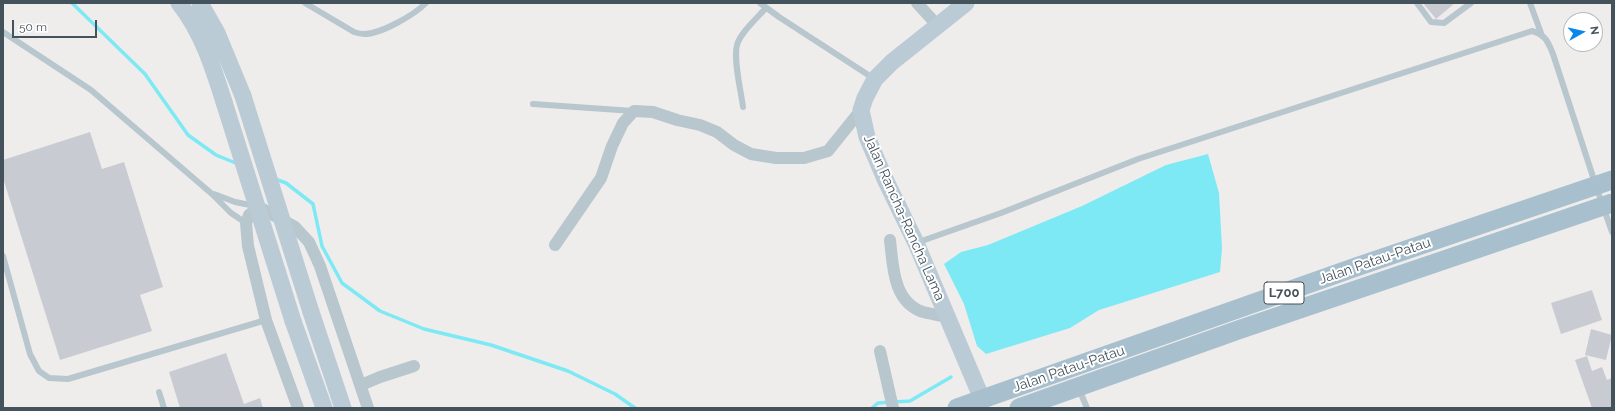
<!DOCTYPE html>
<style>
body{margin:0}
#map{position:relative;width:1615px;height:411px;overflow:hidden;background:#efecec;font-family:Raleway,sans-serif}
canvas{display:block}
.frame{position:absolute;inset:0;border:4px solid #43525b;pointer-events:none}
.north{position:absolute;left:1563px;top:12px;width:40px;height:40px;box-sizing:border-box;background:#fff;border:1px solid #b4babd;border-radius:50%;rotate:82deg;font-size:11px;font-weight:700;line-height:16px;text-align:center;color:#43525b}
.north::after{content:'';display:block;margin:auto;width:14px;height:18px;background:#0887ed;clip-path:polygon(50% 0,100% 100%,50% 72%,0 100%)}
.scale{position:absolute;left:12px;top:20px;width:85px;height:18px;box-sizing:border-box;border:2px solid #43525b;border-top:0;padding-left:5px;font-size:12px;line-height:14px;white-space:nowrap;color:#43525b;-webkit-text-stroke:3px #fff;paint-order:stroke}
</style>
<div id="map">
<canvas width="1615" height="411"></canvas>
<div class="frame"></div>
<div class="north">N</div>
<div class="scale">50 m</div>
</div>
<script>
const c = document.querySelector('canvas').getContext('2d');
c.lineJoin = 'round';
function paint(path, color) { c.fillStyle = color; c.fill(path, 'evenodd'); }
function strokePath(path, color, width, dash) { c.strokeStyle = color; c.lineWidth = width; c.lineCap = dash ? 'butt' : 'round'; c.setLineDash(dash || []); c.stroke(path); }
function write(font, color, halo, rows, align = 'center') {
  c.font = font + ' Raleway,sans-serif'; c.lineWidth = 4; c.setLineDash([]); c.textBaseline = 'middle'; c.strokeStyle = halo; c.fillStyle = color; for (const [text, x, y, turn = 0] of rows) {
    c.save(); c.translate(x, y); c.rotate((+turn || 0) * Math.PI / 180); c.textAlign = isNaN(turn) ? turn : align; if (halo) c.strokeText(text, 0, 0); c.fillText(text, 0, 0); c.restore();
  }
}
paint(new Path2D(`
 M1208,154L1219,193L1222,248L1220,272L1099,310L1070,328L986,354L977,346L964,304L944,264L961,252L988,245L1082,206L1166,165Z`), '#7de9f4');
strokePath(new Path2D(`
 M72,3L145,74L188,135L216,155L238,164
 M275,179L286,183L313,204L322,246L342,283L380,311L424,329L491,345L568,371L615,394L635,408
 M872,408L878,403L910,401L951,377`), '#7de9f4', 3.5);
paint(new Path2D(`
 M1423,3H1455L1436,19Z
 M90,132L102,169L124,162L163,287L140,295L152,331L60,360L3,178V160Z
 M1592,290L1602,320L1561,334L1551,303Z
 M1591,329L1612,335L1606,360L1585,355Z
 M226,353L244,404L260,398L263,408H180L169,372Z
 M1587,356L1592,371L1602,367L1607,380L1612,378V408H1592L1575,360Z`), '#c8ccd2');
strokePath(new Path2D(`
 M305,3L354,32C357,33 360,34 364,34C381,34 414,15 426,3
 M760,3L779,17L873,78
 M1417,3L1431,22L1444,23L1471,3
 M1530,3L1541,33
 M3,32L91,90L212,194L231,213L246,223
 M533,104L633,111
 M743,107C741,91 733,59 737,45C740,33 758,17 766,8
 M214,194L235,202L255,206
 M916,243L1001,213L1138,159L1532,31C1546,35 1548,42 1553,54L1596,186L1612,232
 M3,256L30,354L39,371L49,378L68,379L266,320
 M1079,389L1087,408
 M159,392L164,408`), '#b8c6cd', 6);
strokePath(new Path2D(`
 M917,3L938,26
 M890,240C893,266 893,302 923,312C931,314 939,315 947,317
 M555,245L601,178L612,146L623,123L634,111L653,112L677,120L700,125L717,132L734,145L751,154L776,158H804L828,151L861,110
 M880,351L893,408
 M361,385L380,377L414,366
 M298,408L266,320L248,246L246,223L249,215L259,207L295,227L309,242L320,266L368,408`), '#b8c6cd', 12);
strokePath(new Path2D(`
 M179,3C202,32 213,67 224,102
 M200,3L217,33L243,96
 M966,3L892,62L875,79L865,98L861,110L867,137L885,179L916,243L982,399
 M311,312L343,408
 M293,321L324,408`), '#bacbd6', 17);
strokePath(new Path2D(`
 M957,408L1356,267L1612,180
 M1019,408L1241,329L1612,203`), '#a8c0ce', 19);
strokePath(new Path2D(`
 M243,96L311,312
 M224,102L293,321`), '#bacbd6', 17);
for (const [x, y, w] of [
 [1284,293,40]
]) { const box = new Path2D(); box.roundRect(x - w / 2, y - 11, w, 22, 3); c.fillStyle = '#fff'; c.fill(box); strokePath(box, '#43525b', 1); }
write('bold 13px', '#43525b', null, [
 ["L700",1284,293]
]);
write('14px', '#43525b', '#fff', [
 ["Jalan Rancha-Rancha Lama",904,218,66],
 ["Jalan Patau-Patau",1375,261,-19],
 ["Jalan Patau-Patau",1069,369,-19]
]);
</script>
